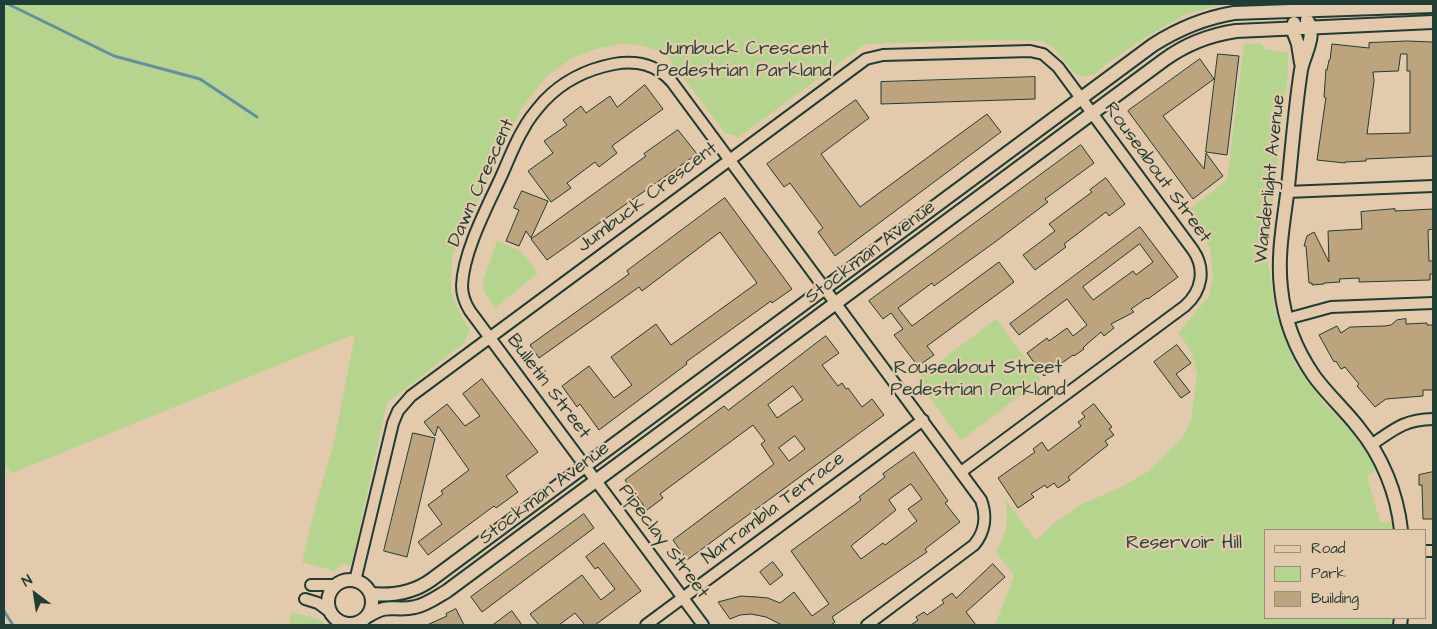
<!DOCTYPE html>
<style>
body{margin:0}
#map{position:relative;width:1437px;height:629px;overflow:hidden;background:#e4caac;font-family:"Architects Daughter",sans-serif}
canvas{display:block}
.frame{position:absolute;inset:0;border:5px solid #1f3d34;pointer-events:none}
.legend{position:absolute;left:1264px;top:529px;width:162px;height:90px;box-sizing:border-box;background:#e4caac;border:1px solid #95927c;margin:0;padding:6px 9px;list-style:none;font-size:15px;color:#1f3d34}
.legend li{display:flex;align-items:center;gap:10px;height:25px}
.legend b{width:25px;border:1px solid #95927c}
.north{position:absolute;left:10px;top:569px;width:50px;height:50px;-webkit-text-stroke:4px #e4caac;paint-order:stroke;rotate:329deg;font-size:14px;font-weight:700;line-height:20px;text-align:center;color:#1f3d34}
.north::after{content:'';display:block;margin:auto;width:18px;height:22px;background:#1f3d34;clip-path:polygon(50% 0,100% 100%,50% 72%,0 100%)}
</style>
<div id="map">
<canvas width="1437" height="629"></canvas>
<div class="frame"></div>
<ul class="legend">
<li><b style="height:6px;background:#e4caac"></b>Road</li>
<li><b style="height:14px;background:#b5d58e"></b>Park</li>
<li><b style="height:14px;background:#bca47f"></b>Building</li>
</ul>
<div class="north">N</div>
</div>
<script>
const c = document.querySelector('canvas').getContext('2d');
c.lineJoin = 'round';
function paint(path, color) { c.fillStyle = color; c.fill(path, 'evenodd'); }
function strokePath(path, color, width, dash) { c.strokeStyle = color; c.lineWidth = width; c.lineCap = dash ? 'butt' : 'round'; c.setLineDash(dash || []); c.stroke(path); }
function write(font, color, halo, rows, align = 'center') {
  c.font = font + ' "Architects Daughter",sans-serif'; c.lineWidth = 4.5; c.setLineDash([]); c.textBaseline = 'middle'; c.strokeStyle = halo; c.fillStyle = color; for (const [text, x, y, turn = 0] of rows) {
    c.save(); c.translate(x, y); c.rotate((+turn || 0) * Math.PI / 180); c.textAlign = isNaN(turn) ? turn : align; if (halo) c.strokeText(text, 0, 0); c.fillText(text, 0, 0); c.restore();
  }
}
paint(new Path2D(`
 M4,4H1226L1186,14L1143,39L1105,65L1095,74L1082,77L1075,74L1053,47L1041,41L1010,40L865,44L739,137L725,133L664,52L643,46L625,43L596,49L574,57L548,75L521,109L452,257L451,291L461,316L470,330L464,343L387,403L351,566L344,563L334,571L302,562L315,508L334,443L355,334L12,473L4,466Z
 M1260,43L1265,49L1288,53V73L1267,253L1275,311L1295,363L1324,403L1353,433L1378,469L1367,476L1380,522H1393V530H1266V618H1391V625H995L1014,576L996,552C1007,531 1009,522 1005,499L1036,541L1053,524L1080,505L1121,487L1149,471L1183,437L1191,420L1197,374L1191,351L1178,333L1209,296L1213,277L1210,250L1202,232L1188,210L1227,180L1244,44Z
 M497,241L521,251L538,273L495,308L484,292L483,281Z
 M996,319L1041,380L961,440L916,379Z
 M292,612L321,620L326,625H289Z`), '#b5d58e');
strokePath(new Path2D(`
 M8,4L114,56L200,79L257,117
 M4,611L13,625`), '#638fa4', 3);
const building = new Path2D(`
 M1407,41L1433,42V156L1366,159V161L1345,162V163L1317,160L1325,104L1326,98L1324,97L1326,69L1327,70L1329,60H1330L1332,44L1369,48V43ZM1401,54H1407V71H1410V133L1367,134L1374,81L1373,72L1398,71Z
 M1218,54L1239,56L1227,155L1206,152Z
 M1200,59L1214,79L1163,116L1204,169L1206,153L1223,176L1193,199L1128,111Z
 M1035,77V99L881,104V82Z
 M645,85L663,109L612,146L617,153L599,167L595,162L567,183L571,188L551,202L528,171L553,153L544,141L567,125L563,120L581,106L586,113L610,96L617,107Z
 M856,100L869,118L821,154L860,207L987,114L1001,132L835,256L818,232L823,228L790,183L784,187L767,164Z
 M678,130L697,154L547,260L531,239L646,156L644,154Z
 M1081,145L1094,163L1045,199L1048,202L995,242L934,286L932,283L898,308L912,326L999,262L1014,282L927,346L934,355L918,366L894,335L903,329L891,313L883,319L869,301Z
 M1106,178L1125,204L1109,216L1106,212L1064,244L1066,247L1035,270L1023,255L1055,231L1049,224L1092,192L1090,190Z
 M522,191L548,201L531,238L526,231L519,246L506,241L519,210L514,208Z
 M725,198L792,289L772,303L771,301L686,362L687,364L599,430L580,404L577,407L562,386L589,366L614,398L632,385L611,357L656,324L671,345L757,283L720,232L642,291L639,287L539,358L530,345L629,274L627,271Z
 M1395,209V211L1433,209V229L1428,230L1429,261H1433V274H1430V280L1359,282V278L1339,279L1340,282L1324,283V284L1312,285V283H1309L1306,246H1304L1307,236L1314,232L1329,262L1328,231L1362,229L1361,212Z
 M1140,227L1178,277L1148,299L1147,298L1131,309L1134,312L1111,324L1114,328L1104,336L1101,332L1087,344L1083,348L1084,349L1074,356L1073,355L1044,376L1027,353L1047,338L1049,341L1067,328L1073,336L1087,325L1067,299L1019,335L1010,324ZM1140,244L1153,262L1136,275L1133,271L1093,300L1083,287Z
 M1406,319V324L1427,323V325H1433V390H1423V396L1386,399L1375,407L1357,386L1359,384L1345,367L1341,369L1336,361L1334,362L1319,335L1337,326L1341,333L1350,327L1385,326L1391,325L1397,320Z
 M826,336L839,353L822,365L838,386L842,383L846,389L848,388L862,407L872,399L884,415L687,560L673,540L774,464L761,444L765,441L753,425L660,494L663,498L647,510L625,480L724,406L728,410ZM793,386L803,400L777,418L768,405ZM795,436L805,449L789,461L779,448Z
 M1177,345L1191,363L1176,374L1190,392L1181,398L1154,362Z
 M482,379L538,452L506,476L518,492L496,508L494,506L428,555L418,542L442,524L428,505L443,494L441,491L469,470L438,426L435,436L424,422L447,404L465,426L480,416L463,394Z
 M1094,404L1112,427L1109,429L1114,435L1105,441L1108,445L1068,477L1070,480L1058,488L1054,483L1047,488L1045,485L1031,494L1034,497L1018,508L998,478L1035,452L1033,449L1042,442L1048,451L1081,426L1078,422L1085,417L1082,413Z
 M413,433L435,438L407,557L384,551Z
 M914,452L948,501L945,503L960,522L925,549L927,552L832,617L835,622L831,625H782L766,617L751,614L740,615L730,619L718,602L741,596L757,597L768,598L780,603L794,592L812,616L829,604L791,551L861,500L859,497L885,477L883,474ZM911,484L922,499L908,509L917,521L885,545L883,543L861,559L851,546L896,510L889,500Z
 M1433,472V519H1423L1422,485H1419V475Z
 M584,514L594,528L482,612L471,597Z
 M604,543L641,591L595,625H585L575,613L559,625H539L530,614L582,575L601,600L615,589L598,567L595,569L586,557Z
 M773,562L783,575L770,585L760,572Z
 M993,564L1005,577L966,612L976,625H911L918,620L916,617L924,612L927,615L944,603L942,600L952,593L956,598Z
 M456,609L464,625H427L447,616L446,614Z
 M512,611L522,625H493Z`);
paint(building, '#bca47f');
strokePath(building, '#1f3d34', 1);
const minor = new Path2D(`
 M1287,192L1433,186
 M1287,319L1331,307L1433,303
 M1371,445C1395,429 1403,420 1433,419
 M1426,551H1433
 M355,581L393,423L398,411L411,396L866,59L883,55L1030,51L1043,54L1058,67L1193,250C1206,269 1202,291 1185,306L961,472
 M311,585H336
 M305,599L318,603L330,612
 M345,625V624
 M646,625L923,420
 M703,625L470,311C465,303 462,295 462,286C463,253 486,209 500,179C508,162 514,144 524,128C529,118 537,109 544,101C563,81 588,69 614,64C637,60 656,64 672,82L981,500C987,516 985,532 974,545L867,625`);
const tertiary = new Path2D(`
 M1307,20C1317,36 1304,54 1301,70C1295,109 1292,148 1288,187C1284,220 1277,254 1281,288C1284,319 1296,350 1314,376C1327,394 1344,409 1358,427C1382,456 1397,493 1401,530
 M1294,23L1292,28L1298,44L1301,63
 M328 602a22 22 0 1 1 44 0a22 22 0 1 1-44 0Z
 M371,594C393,596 413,593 431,580L1153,45C1178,29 1204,18 1234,13L1433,6
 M368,616C390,602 394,612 415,607C426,605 437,597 447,591L1164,60C1186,44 1209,35 1236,31L1433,22
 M1400,625L1401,618`);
strokePath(minor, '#1f3d34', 14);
strokePath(tertiary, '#1f3d34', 16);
strokePath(minor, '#e4caac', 10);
strokePath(tertiary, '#e4caac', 12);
write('19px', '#264538', '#e4caac', [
 ["Jumbuck Crescent",744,50],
 ["Pedestrian Parkland",744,72],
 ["Rouseabout Street",978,369],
 ["Pedestrian Parkland",978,391],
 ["Reservoir Hill",1184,544]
]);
write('19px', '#1f3d34', '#e4caac', [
 ["Rouseabout Street",1157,173,54],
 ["Wanderlight Avenue",1271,179,-84],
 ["Dawn Crescent",482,183,-66],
 ["Jumbuck Crescent",648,198,-37],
 ["Stockman Avenue",871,253,-37],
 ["Bulletin Street",548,387,53],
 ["Stockman Avenue",545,494,-37],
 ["Narrambla Terrace",774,509,-37],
 ["Pipeclay Street",663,542,53]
]);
</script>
